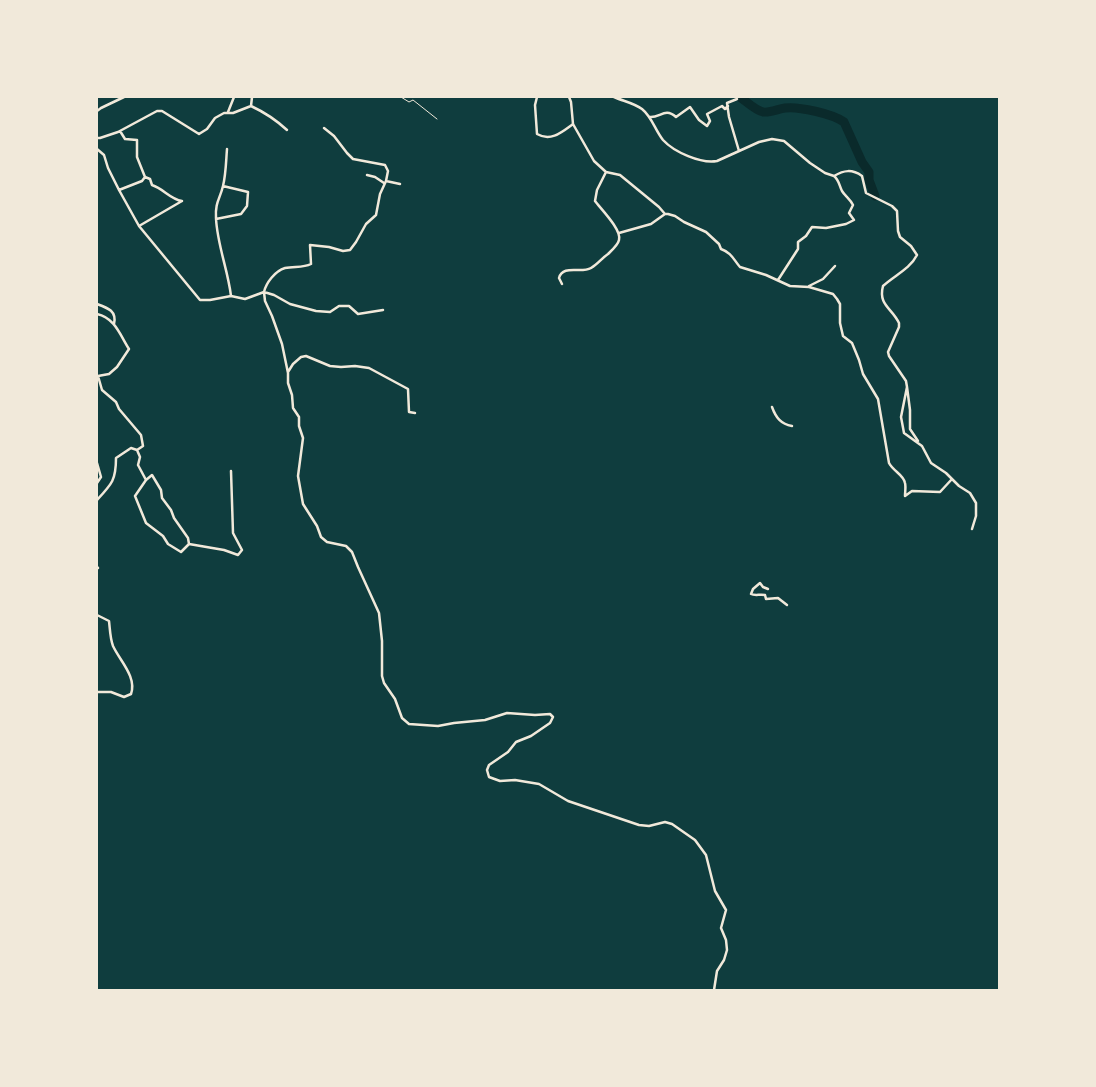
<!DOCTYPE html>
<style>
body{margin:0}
#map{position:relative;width:1096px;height:1087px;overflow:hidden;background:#0f3d3e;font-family:Inter,sans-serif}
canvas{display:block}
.frame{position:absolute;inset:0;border:98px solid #f1e9da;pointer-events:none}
</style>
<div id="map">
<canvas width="1096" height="1087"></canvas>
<div class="frame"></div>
</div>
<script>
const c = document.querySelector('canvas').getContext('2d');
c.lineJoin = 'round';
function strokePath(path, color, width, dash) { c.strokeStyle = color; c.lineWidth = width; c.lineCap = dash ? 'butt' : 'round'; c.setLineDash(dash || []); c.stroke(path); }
strokePath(new Path2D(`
 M740,97C747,102 755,110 763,112C770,113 778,109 785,108C798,106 833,114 844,122L862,162L869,172V180L875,196`), '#0a2a2b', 9);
strokePath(new Path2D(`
 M401,97L409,102L413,100L437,119`), '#f1e9da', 1);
strokePath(new Path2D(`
 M537,97L535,105L537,134C551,142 562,132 573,124
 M614,97C623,101 634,103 642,109C652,117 655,130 663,140C674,152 701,164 717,161L759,142L772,139L784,141L810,163L825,173L834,176C844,170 852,169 862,176L866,193L892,206L897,211L898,231L900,237L911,246L917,255C910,269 895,275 883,286C878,305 892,308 899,323V327L888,352L889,356L906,381L907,387L901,417L904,433L922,446L931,463L946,473L959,486L970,493L976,503V516L972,529
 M737,99L727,103L729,117L739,151
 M251,106L252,97
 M97,111L101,108L124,97
 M228,112L234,97
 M650,117C660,118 665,107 676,117L690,107L699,120L707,126L710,121L707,114L722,106L725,109L728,106
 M324,128L334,136L347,153L353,159L385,165L388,171L386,181L400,184
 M97,138H100L118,132L157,111H162L199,134L207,129L215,118L224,113H233L251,106C266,113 275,119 287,130
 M97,149L104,155L108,168L119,190L139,226L200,300H210L231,296L245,299L264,292L265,301L272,316L282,344L288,373V383L292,395L293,408L299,417V426L303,438L298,476L303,504L317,526L321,537L327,542L346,546L352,552L358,567L379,613L382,641V676L384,683L395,699L402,718L409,724L438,726L454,723L485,720L507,713L535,715L550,714L553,717L550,723L531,736L516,742L508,752L489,765L487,770L489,777L500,781L515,780L539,784L568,801L639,825L649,826L665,822L672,824L695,840L706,855L715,891L726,910L721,928L726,940L727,950L724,960L717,971L714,990
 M227,149C226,161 226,174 223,186C220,199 215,202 216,218C217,244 228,270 231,296
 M606,172L620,175L659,207L665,214
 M367,175L375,177L384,183
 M145,177L150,179L152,185C164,189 170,199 182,201
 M119,190L142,181L145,177L137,157V140L125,139L120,131
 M216,219L241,214L247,206L248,192L223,186
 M139,226L182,201
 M619,233L651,224L665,214H668L675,216L684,222L706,232L719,244L721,249C732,253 733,259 740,267L766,275L790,286L809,287L833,294L837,299L840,304V323L843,336L852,343L859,360L863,374L878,399L889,463C893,471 904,475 905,483C906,487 905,492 905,496L912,491L940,492L952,479
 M778,280L798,249V242L806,236L812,227L826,228L846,224L854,220L849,213L853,205C850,199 845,196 842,191C839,185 839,180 834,176
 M562,284L559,278C563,264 581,274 591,268C598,264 602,258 608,254C612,250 618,245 619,240C622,230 601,209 595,201L597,190L606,172L594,161L573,124L571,102L569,97
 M809,286L823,279L835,266
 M97,304C108,308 117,311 114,324
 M383,310L358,314L349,306H339L330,312L316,311L290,304L274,295L264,292C266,283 275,271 285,268C294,266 303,268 311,264L310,245L329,247L343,251L350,250L356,242L366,224L376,215L380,194L386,181
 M97,314C115,318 120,335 129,349L117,367L109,374L98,376L102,390L116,402L119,409L141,435L143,446L137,450
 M288,372L293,364L301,357L306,356L330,366L341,367L355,366L369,368L408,389L409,412L415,413
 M907,387L910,410V429L918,441
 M772,407C776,418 781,424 792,426
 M97,463L101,477L97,483
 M146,480L152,475L161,490L162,498L171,510L174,518L188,538L189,544
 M97,500C112,484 116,480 116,458L131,448L137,450L140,457L138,465L146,480L135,496L146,523L163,536L168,544L181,552L189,544L224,550L238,555L242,550L233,533L231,471
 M97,567L98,568
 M768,589L763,587L760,583L753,589L751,594C755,596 760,594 765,595L766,599L778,598L787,605
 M97,615L109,621C110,629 110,638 113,646C120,661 137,677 131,694L124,697L111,692H97`), '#f1e9da', 2.5);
</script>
